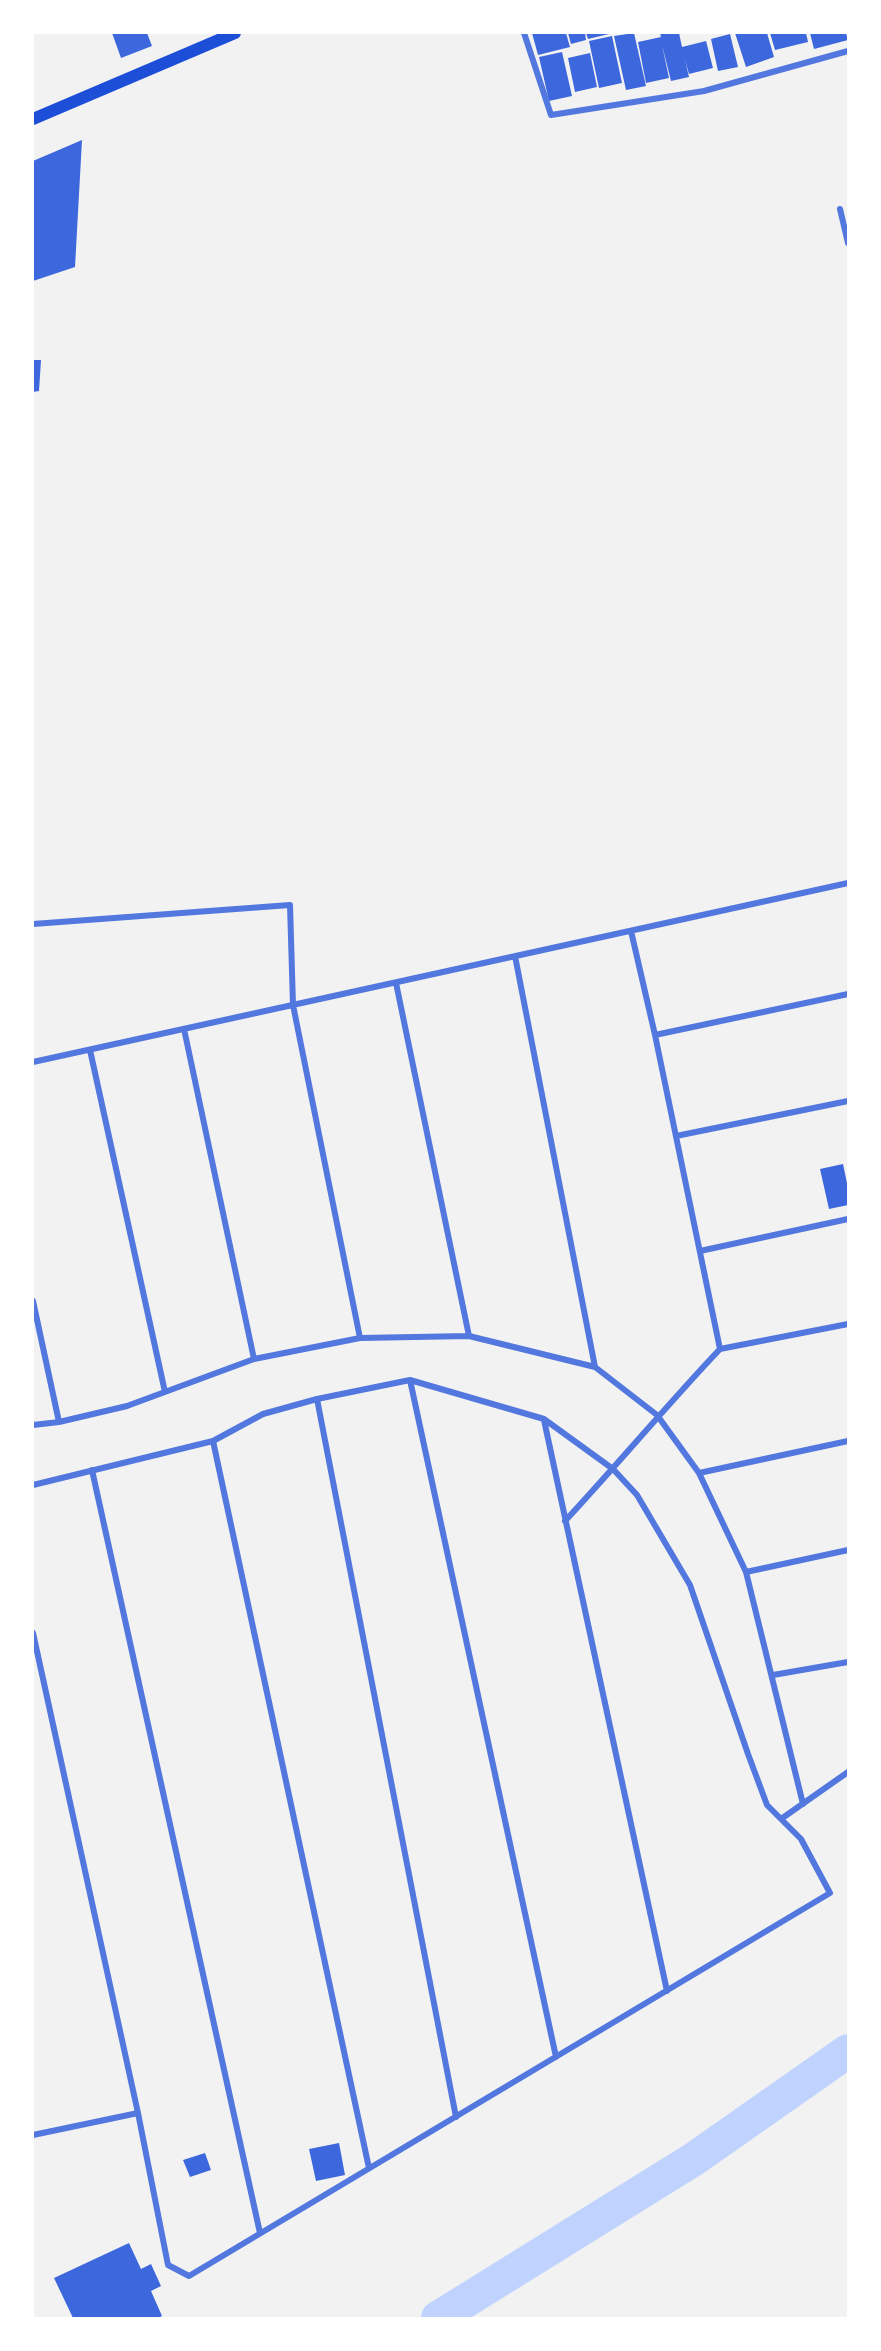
<!DOCTYPE html>
<style>
body{margin:0}
#map{position:relative;width:881px;height:2351px;overflow:hidden;background:#f2f2f2;font-family:Figtree,sans-serif}
canvas{display:block}
.frame{position:absolute;inset:0;border:34px solid #fff;pointer-events:none}
</style>
<div id="map">
<canvas width="881" height="2351"></canvas>
<div class="frame"></div>
</div>
<script>
const c = document.querySelector('canvas').getContext('2d');
c.lineJoin = 'round';
function strokePath(path, color, width, dash) { c.strokeStyle = color; c.lineWidth = width; c.lineCap = dash ? 'butt' : 'round'; c.setLineDash(dash || []); c.stroke(path); }
function paint(path, color) { c.fillStyle = color; c.fill(path, 'evenodd'); }
strokePath(new Path2D(`
 M438,2318L694,2159L848,2051`), '#bfd3fe', 34);
paint(new Path2D(`
 M112,33H147L152,46L121,58Z
 M532,33H566L570,47L538,55Z
 M568,33H585L586,40L571,44Z
 M586,33H609V34L588,39Z
 M634,33L646,86L626,90L614,36Z
 M660,33H679L682,47L706,41L713,68L689,74L685,60L689,77L671,81L662,45L669,78L646,83L638,42L661,37Z
 M735,33H767L774,57L746,67Z
 M770,33H806L808,42L775,50Z
 M810,33H846L848,40L814,49Z
 M730,34L738,67L718,71L711,39Z
 M612,36L622,83L599,88L589,41Z
 M562,52L572,96L549,101L539,57Z
 M590,53L597,87L575,92L568,58Z
 M82,140L75,267L33,281V161Z
 M33,360H41L39,391L33,392Z
 M843,1164L848,1188V1205L829,1209L820,1169Z
 M339,2143L345,2175L316,2181L309,2149Z
 M205,2153L211,2170L190,2177L183,2160Z
 M129,2243L141,2269L151,2264L161,2286L151,2291L162,2316L158,2318H73L54,2278Z`), '#3d67dc');
strokePath(new Path2D(`
 M524,33L551,115L704,91L848,51
 M840,209L848,243
 M33,924L290,905L293,1005L360,1338
 M515,956L595,1367
 M396,983L469,1336
 M184,1029L254,1359
 M655,1035L848,994
 M90,1050L165,1392
 M33,1062L848,883
 M676,1136L848,1101
 M700,1251L848,1219
 M33,1301L59,1422
 M720,1349L848,1324
 M410,1380L556,2057
 M317,1399L456,2117
 M544,1420L667,1991
 M33,1425L59,1422L127,1406L254,1359L360,1338L469,1336L595,1367L657,1415L699,1473L746,1572L803,1804
 M213,1441L369,2168
 M92,1470L260,2233
 M699,1473L848,1441
 M33,1485L213,1441L263,1414L317,1399L410,1380L544,1419L613,1469L637,1495L690,1585L748,1754L767,1805L801,1839L830,1893L189,2276L168,2265L138,2113L33,1633
 M565,1521C618,1464 667,1405 720,1349L655,1035L631,931
 M746,1572L848,1550
 M773,1675L848,1662
 M781,1819L848,1772
 M33,2135L138,2113`), '#5277de', 6);
strokePath(new Path2D(`
 M33,119L235,33`), '#1d4ed8', 12);
</script>
